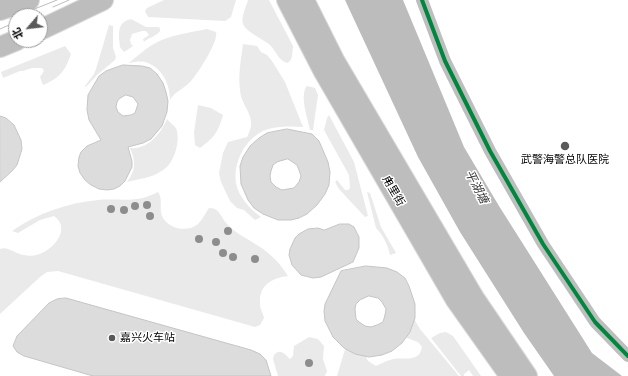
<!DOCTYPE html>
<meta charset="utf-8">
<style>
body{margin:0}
#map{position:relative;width:628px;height:376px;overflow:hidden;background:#fff;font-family:"DejaVu Sans","Noto Sans SC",sans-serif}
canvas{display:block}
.north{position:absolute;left:8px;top:8px;width:40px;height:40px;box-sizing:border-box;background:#fff;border:1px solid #999;border-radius:50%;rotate:242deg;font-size:11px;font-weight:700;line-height:16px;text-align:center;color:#000}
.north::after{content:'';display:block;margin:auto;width:14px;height:18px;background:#595959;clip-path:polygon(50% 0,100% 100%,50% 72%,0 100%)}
</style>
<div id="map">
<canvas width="628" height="376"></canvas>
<div class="north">北</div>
</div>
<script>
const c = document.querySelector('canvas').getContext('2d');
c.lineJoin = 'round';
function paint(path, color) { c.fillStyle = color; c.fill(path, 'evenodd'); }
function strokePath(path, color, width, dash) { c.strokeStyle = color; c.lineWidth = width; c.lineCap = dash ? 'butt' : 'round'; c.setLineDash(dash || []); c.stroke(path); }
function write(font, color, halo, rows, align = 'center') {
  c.font = font + ' "DejaVu Sans","Noto Sans SC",sans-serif'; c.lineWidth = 3; c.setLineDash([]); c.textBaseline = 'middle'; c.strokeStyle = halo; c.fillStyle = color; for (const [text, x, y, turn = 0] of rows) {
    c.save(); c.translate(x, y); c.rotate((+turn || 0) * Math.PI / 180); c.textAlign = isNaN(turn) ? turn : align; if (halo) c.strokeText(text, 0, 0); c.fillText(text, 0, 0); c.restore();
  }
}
paint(new Path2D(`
 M164,0H236L231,17L225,21L148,17L145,11L147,8Z
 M248,0H269L293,46L292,57L290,61L287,63C278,60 276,51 270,45C263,39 245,31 243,24C241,17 246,7 248,0Z
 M131,19L146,27H158L160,28V31C157,36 148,38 144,42L143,39L149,35L146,31H142L132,34L130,40L131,44L133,46L124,52L120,47C119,35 116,22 131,19Z
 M109,25L113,26V48L116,57L115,60L97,75L86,87L85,86L94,74L96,69Z
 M207,29L216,32C219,41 198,73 191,81C184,89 175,91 170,100C170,84 162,67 145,62C140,61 134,62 129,63C136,57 144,50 152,45C169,35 188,33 207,29Z
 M243,44L257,46L261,52L267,55L272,61L285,82L303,127C290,126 275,126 263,131C245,140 233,162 236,183C238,196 250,209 261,217L255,220L244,210L237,208L230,201L221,182L219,173L223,153L228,142L247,137C259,116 241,108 240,90C238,75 241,59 243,44Z
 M65,46L71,54C65,71 60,78 43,85L40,77L44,71L42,68H32L23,71H20L3,78L1,72Z
 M307,86L315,88L318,95L313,130H310C308,119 299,95 307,86Z
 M198,105L211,108L223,115C218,132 215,137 200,148L195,145L194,132Z
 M329,115L354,162L368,216L365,217L339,189L335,182L337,180L345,190H348L350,188L349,175L324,130L327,118Z
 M167,119C170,123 176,126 177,131C180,145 173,166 160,172C151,178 138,179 127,182C136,170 136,162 130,148C148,150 161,133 167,119Z
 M158,192C163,198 159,208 162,216C168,229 187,233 198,224C202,220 205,214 209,208C219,207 221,217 226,223C235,233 246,238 257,245C270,253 280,263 288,276C272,278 259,285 260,303C260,309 263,313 264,318L260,325L255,327L58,271L47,272L40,277L0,314V249C8,246 15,254 24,255C38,259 57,247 61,232C62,224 60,221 54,216L40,220L18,233L12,231C38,213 67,203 98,200C121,198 135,204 158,192Z
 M367,192L370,193L381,227L396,253L390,255C388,245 383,235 376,228Z
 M407,307L420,329L459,376H337L346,346L363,350L368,361L376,366C381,364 385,361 390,360C402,355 419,365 422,347L418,342L396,334Z
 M446,332L453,336L481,376H473L469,370L464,374V376H461L431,338L440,333Z
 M309,337L318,339L324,346L323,359L327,371L325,376H278L273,359L274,355C280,348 285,354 290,359L293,356L294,346Z`), '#eaeaea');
paint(new Path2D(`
 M345,0H403L464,147L499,206L592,353L622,376H554L524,333L460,232L418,157Z`), '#bcbcbc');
const building = new Path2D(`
 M123,65L142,66L150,68L157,74L163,83L166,92L168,101L167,112L162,126L151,139L143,143L128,147L132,161V167L125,181L120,186L114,189L107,190L99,189L91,185L85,180L80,173L78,166L79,157L81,152L87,146L101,140L89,120L87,110L88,95L99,76L106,71ZM126,95L133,97L138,104L135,113L131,115L123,116L118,112L116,107L117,102L119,99Z
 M0,116L6,118L14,125L21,140L22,149L17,165L12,171L0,182Z
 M287,129L312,134L319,141L328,162L330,172L329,185L325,194L317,205L307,214L299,218L291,220H278L263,214L254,208L248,200L241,184L240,166L243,157L250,146L259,138L267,133ZM288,159L297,165L299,170L301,176L299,182L294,188L282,190L276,187L271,182L270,176L271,171L273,165L277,162Z
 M340,224H349L354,227L359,237V248L353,262L321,277L313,278L301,275L292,265L289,255L290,249L295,238L299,234L308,229L318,228L324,230Z
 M366,266L387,268L397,272L405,278L409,286L415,304V318L410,332L402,343L392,351L382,355L369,357L355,354L344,348L333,337L325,321L324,311L325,304L341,271ZM369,296L378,298L382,302L386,309L385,315L383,322L377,325L371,327L365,326L359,322L356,319L355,309L356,304L360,300Z
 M66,298L251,350L260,354L266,360L271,376H93L24,356L17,352L13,346L17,336L49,303L57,299Z`);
paint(building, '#dcdcdc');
strokePath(building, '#c5c5c5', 1);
const primary = new Path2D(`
 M287,0L323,70L456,300L510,376
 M304,0L334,60L474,298L527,376
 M0,10L29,0
 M40,30L103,0
 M0,47L17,40`);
strokePath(primary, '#dbdbdb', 22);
strokePath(new Path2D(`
 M422,0L445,61L490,151L543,244L595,322L628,356`), '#bebebe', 12);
strokePath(primary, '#bdbdbd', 20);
strokePath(new Path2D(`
 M53,7L69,0
 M17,16L57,0
 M0,29L16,22`), '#bdbdbd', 1);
strokePath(new Path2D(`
 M422,0L445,61L490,151L543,244L595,322L628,356`), '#00873e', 4);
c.fillStyle = '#8d8d8d';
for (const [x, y] of [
 [147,205],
 [135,206],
 [111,209],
 [124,210],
 [150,216],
 [228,231],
 [199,239],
 [216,242],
 [223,253],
 [233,257],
 [255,259],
 [309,363]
]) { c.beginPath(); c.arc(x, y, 4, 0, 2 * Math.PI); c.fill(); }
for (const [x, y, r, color] of [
 [565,146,5,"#595959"],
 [112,338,4,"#595959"]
]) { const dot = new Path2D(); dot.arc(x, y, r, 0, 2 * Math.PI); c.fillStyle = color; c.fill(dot); strokePath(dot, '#fff', 1.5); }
write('11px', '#000', '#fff', [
 ["武警海警总队医院",565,160],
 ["嘉兴火车站",120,338,"left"]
]);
write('11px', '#000', '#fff', [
 ["甪里街",393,191,60]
]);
write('italic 12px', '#404040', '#fff', [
 ["平湖塘",476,187,63]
]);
</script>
